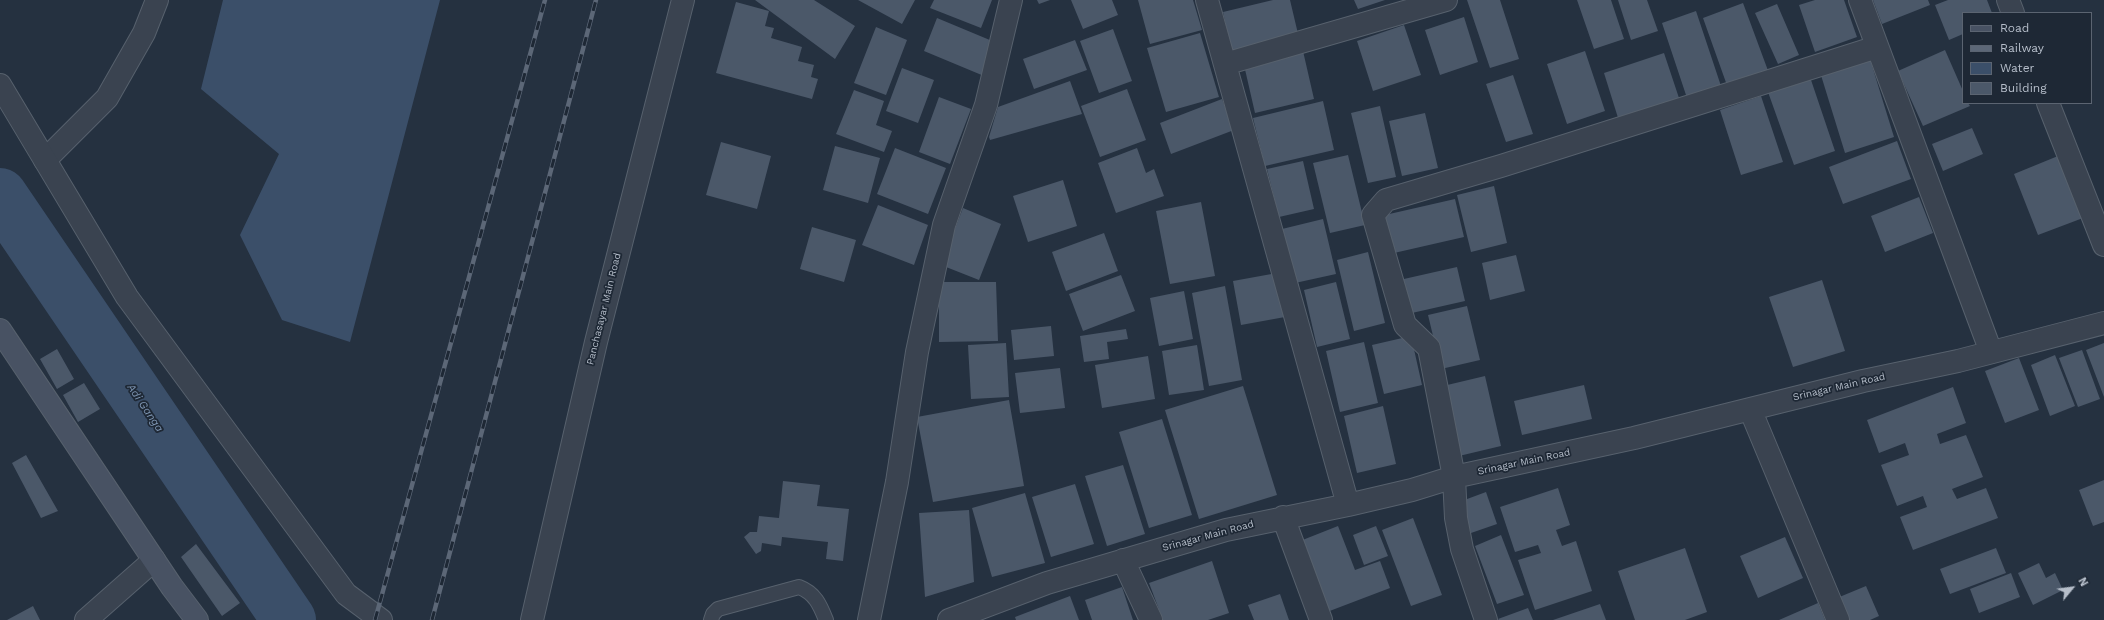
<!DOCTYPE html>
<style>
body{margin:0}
#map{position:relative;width:2104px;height:620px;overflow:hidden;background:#253140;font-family:"Work Sans",sans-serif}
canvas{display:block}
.legend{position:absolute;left:1962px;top:12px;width:130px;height:92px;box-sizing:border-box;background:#1e2835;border:1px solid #5b6471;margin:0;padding:5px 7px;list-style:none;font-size:12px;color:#b6beca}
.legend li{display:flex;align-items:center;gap:8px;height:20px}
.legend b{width:20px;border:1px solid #5b6471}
.north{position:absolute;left:2052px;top:568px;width:40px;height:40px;-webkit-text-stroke:3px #1e2835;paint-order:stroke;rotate:61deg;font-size:11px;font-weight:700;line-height:16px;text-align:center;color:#b6beca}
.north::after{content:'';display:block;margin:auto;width:14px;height:18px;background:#b6beca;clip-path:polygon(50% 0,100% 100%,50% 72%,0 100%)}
</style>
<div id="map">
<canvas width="2104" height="620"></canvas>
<ul class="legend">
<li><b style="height:5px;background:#485263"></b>Road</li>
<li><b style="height:5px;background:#5c6777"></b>Railway</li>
<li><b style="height:11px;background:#3b4f69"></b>Water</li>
<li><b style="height:11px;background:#4b5869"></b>Building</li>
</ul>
<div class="north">N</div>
</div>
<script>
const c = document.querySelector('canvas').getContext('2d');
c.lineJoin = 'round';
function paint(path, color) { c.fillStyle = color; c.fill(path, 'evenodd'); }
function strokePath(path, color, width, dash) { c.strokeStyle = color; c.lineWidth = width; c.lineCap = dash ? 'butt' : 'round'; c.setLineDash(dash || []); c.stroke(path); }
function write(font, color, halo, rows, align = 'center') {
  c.font = font + ' "Work Sans",sans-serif'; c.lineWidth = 3.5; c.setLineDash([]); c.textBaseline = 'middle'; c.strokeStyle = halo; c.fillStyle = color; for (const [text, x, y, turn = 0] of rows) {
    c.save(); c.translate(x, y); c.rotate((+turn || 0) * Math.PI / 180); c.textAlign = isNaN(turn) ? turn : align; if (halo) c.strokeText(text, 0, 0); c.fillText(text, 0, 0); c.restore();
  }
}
paint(new Path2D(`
 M223,0H440L350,342L282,320L240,235L279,154L201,89Z`), '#3b4f69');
strokePath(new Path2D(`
 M0,195L289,620`), '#3b4f69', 54);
paint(new Path2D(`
 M755,0H814L855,26L835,59Z
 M858,0H915L902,24Z
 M934,0H992L981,28L930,8Z
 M1037,0H1050L1039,4Z
 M1071,0H1112L1118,15L1083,29Z
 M1138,0H1193L1202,30L1150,44Z
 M1273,0H1290L1299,38L1232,54L1223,12Z
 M1354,0H1385L1358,9Z
 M1467,0H1500L1519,59L1490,68Z
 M1577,0H1611L1624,39L1594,49Z
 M1618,0H1647L1658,31L1631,40Z
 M1815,0H1844L1857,37L1815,52L1799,5Z
 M1873,0H1928L1930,5L1882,24Z
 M1948,0H1987L1992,13H1963V34L1949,40L1935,5Z
 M736,2L769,11L765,26L774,28L771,38L802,47L798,61L814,65L811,77L818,79L812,99L716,73Z
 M1743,3L1770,76L1729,91L1703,18Z
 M1777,4L1799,55L1778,64L1755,13Z
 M1696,11L1722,89L1688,101L1662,23Z
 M1464,17L1478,62L1440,75L1425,30Z
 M937,18L997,43L984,76L924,51Z
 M1404,25L1421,75L1373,91L1357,41Z
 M876,27L907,40L886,95L854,83Z
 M1113,29L1132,81L1099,93L1080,41Z
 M1200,33L1219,97L1166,112L1147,48Z
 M1075,40L1087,70L1034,89L1023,59Z
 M1945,50L1963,91V103H1968L1970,106L1923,126L1898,71Z
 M1303,51L1314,99L1255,113L1244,65Z
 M1585,51L1605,111L1567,124L1547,64Z
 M1664,53L1680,101L1619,121L1604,73Z
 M1869,56L1894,137L1845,153L1820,72Z
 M902,68L934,80L918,123L886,111Z
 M1513,75L1533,134L1506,142L1486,84Z
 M1810,77L1835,151L1794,165L1768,92Z
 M1070,81L1082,114L990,140L989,137L998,107Z
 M1127,89L1146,140L1100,157L1081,106Z
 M854,90L884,101L876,125L892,131L884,152L836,134Z
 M1761,96L1783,162L1741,175L1720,110Z
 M939,97L971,109L950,164L919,152Z
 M1222,99L1234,130L1171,154L1160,123Z
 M1323,101L1334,150L1265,166L1253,118Z
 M1380,106L1396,177L1368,183L1351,113Z
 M1425,113L1438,168L1402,176L1389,121Z
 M1972,128L1983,154L1943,171L1932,144Z
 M1897,141L1911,179L1843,204L1829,167Z
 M721,142L771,156L757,209L706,195Z
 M835,146L880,158L868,203L823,190Z
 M895,148L946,168L928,214L877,194Z
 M1137,148L1146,173L1154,169L1164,196L1116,213L1098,163Z
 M1348,155L1365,225L1330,233L1313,163Z
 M2058,156L2083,218L2038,235L2014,174Z
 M1303,161L1314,209L1279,217L1267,169Z
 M1063,180L1077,226L1028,242L1013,196Z
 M1494,186L1507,243L1471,252L1457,195Z
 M1919,197L1933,233L1885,252L1871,216Z
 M1455,199L1464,237L1394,253L1385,215Z
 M1201,202L1215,276L1170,284L1156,211Z
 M878,205L928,225L914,265L862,245Z
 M963,208L1001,224L979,280L941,265Z
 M1323,219L1336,274L1295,283L1282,229Z
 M812,227L856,240L844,282L800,269Z
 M1104,233L1118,271L1066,291L1052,252Z
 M1368,252L1385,323L1354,331L1337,260Z
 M1516,255L1525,291L1490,300L1482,263Z
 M1457,267L1465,301L1403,315L1395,281Z
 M1277,273L1285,317L1241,325L1233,281Z
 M1121,275L1135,311L1083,331L1069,294Z
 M1822,280L1845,351L1793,367L1769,297Z
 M939,282H996L998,341L939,342Z
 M1336,282L1350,339L1317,347L1304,290Z
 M1225,286L1242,380L1209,386L1192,293Z
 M1184,291L1193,339L1159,346L1150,298Z
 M1467,306L1480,360L1441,369L1428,315Z
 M1051,326L1054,356L1014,360L1011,330Z
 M1126,329L1128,339L1107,342L1109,359L1084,362L1080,336Z
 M1411,336L1422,385L1384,394L1372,345Z
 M1364,342L1378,403L1340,412L1326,351Z
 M1006,343L1009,397L971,399L968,345Z
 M2104,343V397L2086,350Z
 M1197,345L1204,390L1169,395L1162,351Z
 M57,349L74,379L57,389L40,359Z
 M2082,350L2100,399L2078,407L2059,358Z
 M2055,355L2075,406L2050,416L2031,365Z
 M1148,356L1155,399L1102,408L1095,365Z
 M2019,358L2039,410L2005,423L1985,371Z
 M1060,368L1065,408L1020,413L1015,373Z
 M1485,376L1501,446L1459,456L1443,386Z
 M84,383L100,409L78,422L63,395Z
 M1584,385L1592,419L1522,435L1514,401Z
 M1243,386L1277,495L1199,519L1165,410Z
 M1953,387L1966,423L1937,434L1940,444L1966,435L1983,477L1952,489L1957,499L1986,488L1998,518L1913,550L1900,517L1927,507L1923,496L1897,506L1881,465L1909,455L1905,443L1879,453L1867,420Z
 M1009,400L1024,486L933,502L917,417Z
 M1383,406L1396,464L1357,473L1344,416Z
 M1162,419L1192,515L1149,528L1119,432Z
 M26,455L58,511L41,518L12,463Z
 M1123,465L1145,534L1107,546L1085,476Z
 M2104,480V522L2093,526L2079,490Z
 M783,481L820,485L817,506L849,509L843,561L826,559L828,542L782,537L781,546L762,543L761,551L756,554L744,537L750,532H757L759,516L779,518Z
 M1075,484L1094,544L1051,557L1032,497Z
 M1558,488L1570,525L1556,530L1562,546L1576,541L1592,591L1535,610L1518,560L1541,553L1538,545L1515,552L1500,507Z
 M1486,492L1497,524L1471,533L1459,502Z
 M1025,493L1045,563L992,577L972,508Z
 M969,510L974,582L925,597L919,513Z
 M1413,518L1442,595L1411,606L1382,530Z
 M1338,526L1355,570L1380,561L1390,588L1327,612L1300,541Z
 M1376,526L1388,556L1364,565L1353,535Z
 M1501,535L1524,595L1497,604L1475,546Z
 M1785,537L1803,578L1758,598L1740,556Z
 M196,544L240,603L222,616L181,557Z
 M1685,548L1707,612L1685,620H1635L1618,571Z
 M1996,548L2006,573L1950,594L1940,569Z
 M1212,561L1229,613L1208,620H1163L1149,583Z
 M2039,563L2046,578L2055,573L2063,590L2033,605L2018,573Z
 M2011,573L2020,597L1979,613L1970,589Z
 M1866,586L1879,616L1870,620H1847L1837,598Z
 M1122,587L1133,620H1092L1085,600Z
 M1280,594L1289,620H1254L1248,605Z
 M1070,596L1079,620H1016L1015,617Z
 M1818,603L1825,620H1779Z
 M1600,604L1606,620H1553Z
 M33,606L40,620H7Z
 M1528,608L1533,620H1499L1498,619Z`), '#4b5869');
const service = new Path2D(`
 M711,620L713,614L718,609L799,587C815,593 820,605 826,620`);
const minor = new Path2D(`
 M1207,0L1348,505
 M1860,0L1991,352
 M2008,0L2013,13
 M1225,64L1446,0
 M2048,103L2104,245
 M45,160L107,98L144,33L157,0
 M1750,409L1838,620
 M1283,517L1321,620
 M1123,560L1151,620
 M86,620L154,560
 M532,620L596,342L683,0
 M869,620L897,482L917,352L944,225L986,105L1011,0
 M949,620L1047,583L1226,530L1348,505L1412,490L1454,477L1634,438L1863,381L1958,361L2104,323
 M1486,620L1462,549L1456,518L1454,477L1429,348L1405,325L1373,215L1386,200L1501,166L1877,47`);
const tertiary = new Path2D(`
 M0,85L127,297L346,594L381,620`);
const secondary = new Path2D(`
 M0,330L172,587L197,620`);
strokePath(service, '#57616d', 16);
strokePath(minor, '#57616d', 24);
strokePath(tertiary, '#57616d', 24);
strokePath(secondary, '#57616d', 24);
strokePath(service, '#3a4350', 14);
strokePath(minor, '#3a4350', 22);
strokePath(tertiary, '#3a4350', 22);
strokePath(secondary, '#485263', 22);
const rail = new Path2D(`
 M375,620L545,0
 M432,620L596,0`);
strokePath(rail, '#5c6777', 4.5);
strokePath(rail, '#1e2835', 3, [9]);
write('10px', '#b6beca', '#1e2835', [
 ["Panchasayar Main Road",604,309,-76],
 ["Srinagar Main Road",1839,387,-13],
 ["Srinagar Main Road",1524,462,-12],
 ["Srinagar Main Road",1208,536,-15]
]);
write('italic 11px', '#7e95b2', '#1e2835', [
 ["Adi Ganga",145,408,56]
]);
</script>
